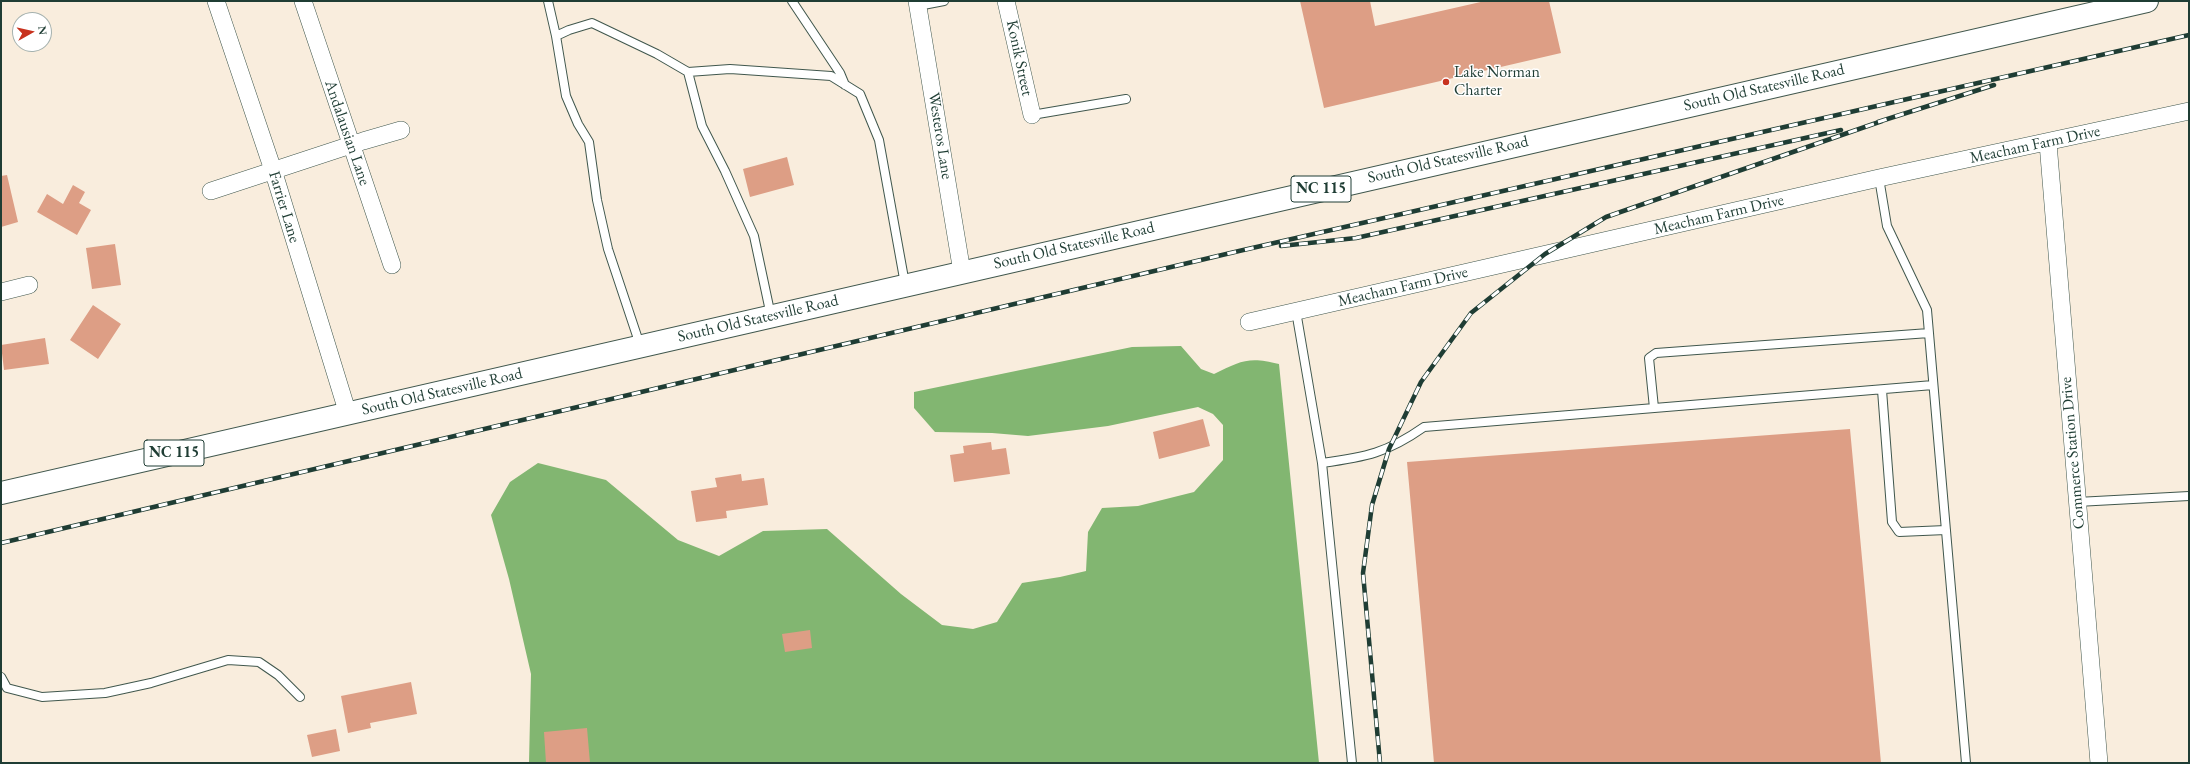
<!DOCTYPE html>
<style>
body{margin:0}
#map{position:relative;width:2190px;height:764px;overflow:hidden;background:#f9eddd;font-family:"EB Garamond",serif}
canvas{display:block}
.frame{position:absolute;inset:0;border:2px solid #1f3d34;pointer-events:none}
.north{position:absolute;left:12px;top:12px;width:40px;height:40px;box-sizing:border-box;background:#fff;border:1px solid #a5b1ae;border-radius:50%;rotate:82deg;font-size:11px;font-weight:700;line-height:16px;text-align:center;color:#1f3d34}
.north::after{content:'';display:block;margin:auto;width:14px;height:18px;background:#c8321e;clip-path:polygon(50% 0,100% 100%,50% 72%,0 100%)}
</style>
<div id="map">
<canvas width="2190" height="764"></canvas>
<div class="frame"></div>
<div class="north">N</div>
</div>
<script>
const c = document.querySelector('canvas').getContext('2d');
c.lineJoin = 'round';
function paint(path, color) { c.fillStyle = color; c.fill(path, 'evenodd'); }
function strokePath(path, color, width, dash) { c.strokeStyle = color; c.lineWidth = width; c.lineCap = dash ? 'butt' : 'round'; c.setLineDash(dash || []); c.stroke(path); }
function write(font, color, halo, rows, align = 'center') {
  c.font = font + ' "EB Garamond",serif'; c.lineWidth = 3; c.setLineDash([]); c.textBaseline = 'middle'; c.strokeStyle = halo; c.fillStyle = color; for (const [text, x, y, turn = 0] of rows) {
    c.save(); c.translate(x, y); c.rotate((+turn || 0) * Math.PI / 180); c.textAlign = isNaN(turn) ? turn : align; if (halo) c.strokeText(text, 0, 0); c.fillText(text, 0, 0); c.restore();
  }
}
paint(new Path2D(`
 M1181,346L1201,369L1214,374C1240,361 1249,356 1279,364L1319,763H529L531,674L509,579L491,515L510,482L538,463L606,480L678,540L719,556L763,531L827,529L901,594L942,625L973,629L997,622L1022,583L1060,577L1086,571L1088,532L1102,508L1138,506L1194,492L1223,460V425L1213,414L1198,407L1108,426L1028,436L992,433L935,432L914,408V392L1132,347Z`), '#82b671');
paint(new Path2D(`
 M1300,1H1370L1375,26L1485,1H1549L1561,53L1324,108Z
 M787,157L794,185L750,197L743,169Z
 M7,175L18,222L1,227V176Z
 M73,185L85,192L79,203L91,210L77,235L37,212L47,194L63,204Z
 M115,244L121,285L92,289L86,248Z
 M93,305L121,324L98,359L70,340Z
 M45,338L49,364L4,370L1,345Z
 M1203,419L1210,446L1159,459L1153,432Z
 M1850,429L1881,763H1434L1407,462Z
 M991,442L992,450L1006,448L1010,474L954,482L950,455L964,453L963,446Z
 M741,474L742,481L764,478L768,505L726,511L727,518L696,522L691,491L717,487L715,478Z
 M810,630L812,648L785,652L782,634Z
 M411,682L417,714L370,723L371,728L348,733L341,696Z
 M587,728L590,763H546L544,732Z
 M336,729L340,751L312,757L307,735Z`), '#dd9e85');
const service = new Path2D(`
 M548,1L556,36
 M792,1L840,73L845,85
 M918,6L944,1
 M688,72L702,126L725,171L754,236L771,316
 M1032,115L1126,99
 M1879,178L1887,226L1927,310L1966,763
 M1296,311L1322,463L1352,763
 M640,345L608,249L597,200L589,142L578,124L566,96L556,36L569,30L592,23L657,54L688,72L730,69L831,76L860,94L879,140L905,284
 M1882,390L1892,522L1899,532L1946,530
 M1654,408L1649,358L1656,353L1929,333
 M1322,463C1366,457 1387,453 1424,427L1933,385
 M2077,502L2189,496
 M1,677L7,688L42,697L105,693L151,683L228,660L259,662L278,675L300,697`);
const minor = new Path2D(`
 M216,1L273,170L348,414
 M303,1L392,265
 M917,1L962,272
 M1006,1L1032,115
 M2048,143L2099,763
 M211,191L363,141L401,130
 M1,292L29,285
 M1249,322L1879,178L2189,111`);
const primary = new Path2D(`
 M1,493L2147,1`);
strokePath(service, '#40574d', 10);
strokePath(minor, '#40574d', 18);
strokePath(primary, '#40574d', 24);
strokePath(service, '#fff', 8);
strokePath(minor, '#fff', 17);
strokePath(primary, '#fff', 22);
const rail = new Path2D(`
 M1878,122L1994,85
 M1281,246L1356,238L1841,130
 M1,543L1239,251L2189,35
 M1380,763L1363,573L1372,505L1389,449L1421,382L1471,313L1545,254L1606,217L1882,121`);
strokePath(rail, '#1f3d34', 4.5);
strokePath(rail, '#fff', 3, [9]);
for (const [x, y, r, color] of [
 [1446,82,4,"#c8321e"]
]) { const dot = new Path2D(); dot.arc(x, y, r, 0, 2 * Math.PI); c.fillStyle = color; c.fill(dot); strokePath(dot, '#fff', 1.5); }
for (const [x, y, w] of [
 [1321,189,60],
 [174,453,60]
]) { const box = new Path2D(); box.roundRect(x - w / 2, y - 13, w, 26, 3); c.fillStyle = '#fff'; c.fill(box); strokePath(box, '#1f3d34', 1); }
write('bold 15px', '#1f3d34', null, [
 ["NC 115",1321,189],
 ["NC 115",174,453]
]);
write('16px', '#1f3d34', '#fff', [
 ["Konik Street",1019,58,78],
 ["South Old Statesville Road",1764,88,-13],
 ["Andalausian Lane",347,133,71],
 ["Westeros Lane",940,136,81],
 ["Meacham Farm Drive",2035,145,-12],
 ["South Old Statesville Road",1448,160,-13],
 ["Farrier Lane",284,207,73],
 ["Meacham Farm Drive",1719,215,-13],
 ["South Old Statesville Road",1074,246,-13],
 ["Meacham Farm Drive",1403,287,-13],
 ["South Old Statesville Road",758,319,-13],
 ["South Old Statesville Road",442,392,-13],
 ["Commerce Station Drive",2073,453,-95]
]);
write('16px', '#1f3d34', '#fff', [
 ["Lake Norman",1454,73],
 ["Charter",1454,91]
], 'left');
</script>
